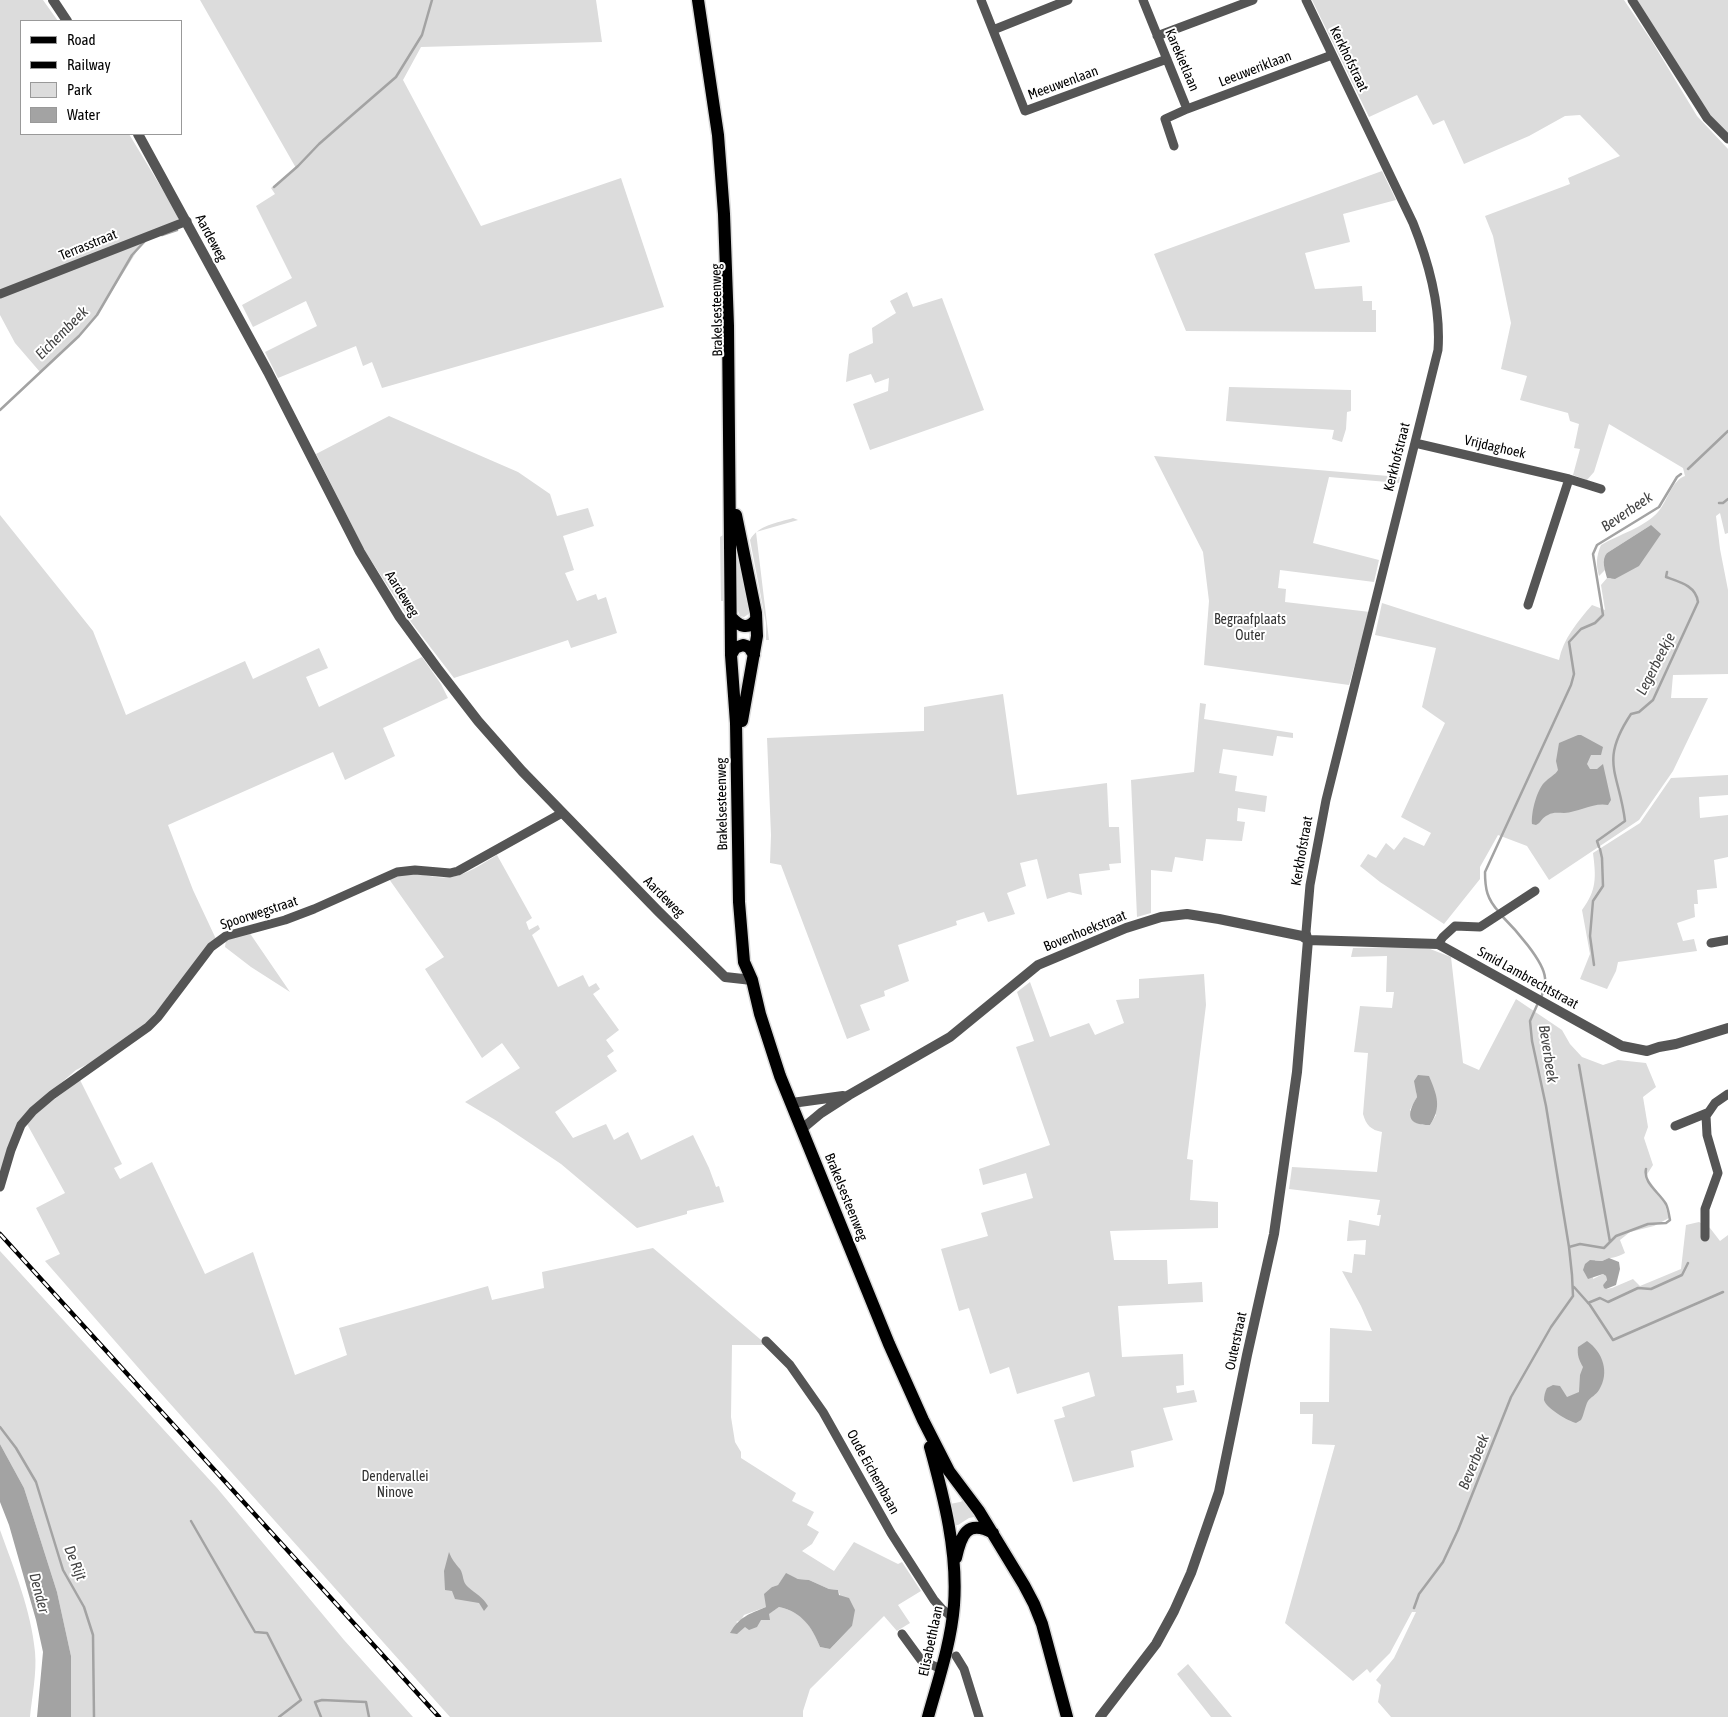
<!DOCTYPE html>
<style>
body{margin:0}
#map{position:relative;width:1728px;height:1717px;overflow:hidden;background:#fff;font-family:"Asap Condensed",sans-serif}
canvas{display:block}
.legend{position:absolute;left:20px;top:20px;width:162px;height:115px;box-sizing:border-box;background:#fff;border:1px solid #999;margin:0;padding:6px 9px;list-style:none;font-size:15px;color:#000}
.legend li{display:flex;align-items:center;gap:10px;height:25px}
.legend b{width:25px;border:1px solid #999}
</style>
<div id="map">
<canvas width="1728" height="1717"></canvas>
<ul class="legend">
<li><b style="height:6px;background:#000"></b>Road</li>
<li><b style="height:6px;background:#000"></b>Railway</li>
<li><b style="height:14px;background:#dcdcdc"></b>Park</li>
<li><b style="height:14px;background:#a3a3a3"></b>Water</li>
</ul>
</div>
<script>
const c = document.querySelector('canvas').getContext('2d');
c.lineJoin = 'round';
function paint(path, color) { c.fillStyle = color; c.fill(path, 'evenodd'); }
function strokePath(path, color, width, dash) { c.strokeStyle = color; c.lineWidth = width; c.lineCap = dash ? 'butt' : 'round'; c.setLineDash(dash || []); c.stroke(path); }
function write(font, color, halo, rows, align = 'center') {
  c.font = font + ' "Asap Condensed",sans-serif'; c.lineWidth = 4; c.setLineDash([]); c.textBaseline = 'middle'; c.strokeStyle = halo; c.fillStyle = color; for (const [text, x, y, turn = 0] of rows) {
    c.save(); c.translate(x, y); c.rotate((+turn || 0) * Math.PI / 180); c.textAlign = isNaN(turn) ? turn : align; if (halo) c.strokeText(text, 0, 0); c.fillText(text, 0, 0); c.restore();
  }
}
paint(new Path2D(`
 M0,0H43L58,21H21V134H129L179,217L177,221L0,290Z
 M200,0H596L602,42L421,47L403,80L481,226L621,178L664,307L382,388L372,362L363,366L356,346L278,378L265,352L317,326L306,301L253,327L242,305L292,278L256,206L275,194L271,188L296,168Z
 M1312,0H1624L1653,43L1697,116L1728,149V533L1725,534L1720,513L1716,516L1720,549L1728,590V674L1673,675L1671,698H1708L1673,771L1639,820L1549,880L1527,846L1498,835L1480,867V879L1444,924L1380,882L1360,866L1368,854L1376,858L1386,843L1394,850L1404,837L1424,846L1431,833L1401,817L1445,723L1422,707L1436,648L1375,635L1382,603L1559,660C1563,639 1578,621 1592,605L1605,610L1601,585L1607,578L1611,579L1651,525L1607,553L1604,563L1605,570L1599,576C1596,564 1596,557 1601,545C1618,535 1645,527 1658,512C1667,502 1672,480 1685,476L1683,468L1609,424L1594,472L1587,480L1573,475L1580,449L1574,448L1579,424L1570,421L1568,413L1520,400L1527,376L1501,369L1511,323L1493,236L1485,216L1570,184L1568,178L1620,156L1580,115L1565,116L1529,136L1464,164L1444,120L1433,125L1417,95L1369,117Z
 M1637,0H1728V134L1704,108Z
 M1382,171L1396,200L1343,214L1350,242L1305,253L1315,289L1362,286L1363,301H1372V310H1376V332L1186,331L1154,254Z
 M142,243L97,315L79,336L40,372L15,343L0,315V297Z
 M907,292L913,307L942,298L984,410L870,450L853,404L888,391L889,378L875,383L871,374L846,382L849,354L873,343L872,328L896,313L890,301Z
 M1229,387L1351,390V411L1347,412L1346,429L1342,442L1332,439L1334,430L1226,421Z
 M389,416L518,472L550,494L557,516L588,508L594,526L563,536L574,570L565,573L577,601L596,594L598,600L606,597L617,633L571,648L568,640L454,678L411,622L363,548L316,454Z
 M1154,456L1400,477L1399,483L1329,477L1313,543L1379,560L1374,582L1280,570L1278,588L1286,589L1285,602L1370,612L1349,685L1204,665L1209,601L1203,552Z
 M0,515L93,631L126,715L245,661L253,679L319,648L328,668L306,677L319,707L422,657L441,684L448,698L383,728L395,756L345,780L333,752L168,825L193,890L216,939L146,1024L90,1063L76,1070L24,1115L0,1176Z
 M793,518L798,520L756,532L769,640H766V623L750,540C758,525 777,523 793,518Z
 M723,535L725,601H721L720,537Z
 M736,542L750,613L744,617L740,616L738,611Z
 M1003,694L1017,795L1107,783L1109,827H1119L1121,863L1109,864L1110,870L1079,874L1082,895L1069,892L1047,899L1037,859L1020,863L1026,886L1007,893L1015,914L988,922L984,912L956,921L957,925L898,945L909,981L884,991L885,996L860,1005L870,1030L847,1039L781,865L770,863L771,835L767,738L924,731V707Z
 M1200,703L1206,704L1204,719L1293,733V738L1277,736L1273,756L1223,749L1219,773L1237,776L1235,791L1267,796L1265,812L1238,808L1237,821L1245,822L1242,841L1206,839L1203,861L1175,857L1172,872L1151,870V913L1137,917L1131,780L1194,772Z
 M1728,775V795L1699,797L1700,818L1728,815V857L1714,860L1717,888L1697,890L1698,904H1694L1695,917L1677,923L1683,941L1694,939L1697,951L1618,962L1616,971L1607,989L1580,979L1590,954L1582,910C1597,890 1596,877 1593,853L1640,823L1671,778Z
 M497,855L532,918L526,922L529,930L538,925L540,929L532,935L558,987L583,975L589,987L596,983L600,989L593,994L619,1030L606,1040L614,1051L607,1056L617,1071L555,1112L573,1138L606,1124L614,1140L628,1132L641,1160L693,1135L709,1168L716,1187L719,1186L724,1202L687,1211V1214L637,1228L561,1164L497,1121L465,1102L520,1068L502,1043L482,1058L425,969L444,957L389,879C417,867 426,880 451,877C467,875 483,863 497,855Z
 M249,932L290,992L251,967L225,947L226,940Z
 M1410,947L1430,949L1451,957L1463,1063L1479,1070L1516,999L1562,1030L1570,1044L1582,1057L1603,1065L1618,1060L1646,1063L1656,1087L1643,1097L1648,1127L1644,1138L1653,1165L1646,1176L1664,1201L1669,1218L1654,1226L1630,1232L1620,1240L1625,1253C1617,1258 1610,1257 1602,1261L1595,1260L1593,1279L1603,1274L1606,1276L1607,1280L1603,1285L1606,1289L1612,1288L1633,1279L1640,1286L1681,1269L1686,1225L1699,1222L1710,1228L1720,1241L1728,1235V1717H1391L1378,1702L1381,1685L1376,1680L1394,1658L1416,1612H1412L1390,1653L1370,1673L1367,1669L1353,1681L1285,1623L1335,1445L1312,1444L1313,1414H1300V1402H1329L1330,1328L1372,1331L1361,1306L1342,1271L1352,1273L1354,1254L1365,1255L1366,1240L1347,1241L1349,1220L1379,1226L1381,1215H1377L1380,1200L1289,1189L1292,1167L1377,1172L1382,1132C1371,1130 1366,1125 1363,1114L1368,1053L1354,1052L1360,1006L1392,1008L1394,992H1386L1387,956L1351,957L1353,948ZM1416,1092L1436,1115L1430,1125H1422L1410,1110L1417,1097Z
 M1204,974L1206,1005L1187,1159L1193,1160L1190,1200L1218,1202V1228L1110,1231L1114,1260H1167L1168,1284L1202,1282L1203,1302L1118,1306L1122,1357L1183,1354L1184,1385L1176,1386L1177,1393L1194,1390L1197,1402L1163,1408L1173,1440L1131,1451L1134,1467L1073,1482L1054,1420L1065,1417L1062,1407L1095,1396L1089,1372L1017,1394L1009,1367L990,1374L969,1308L959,1311L941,1249L988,1236L981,1213L1033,1198L1026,1173L983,1185L979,1169L1050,1145L1016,1047L1034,1041L1017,992L1030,982L1050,1037L1089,1023L1095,1035L1124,1023L1116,1000L1139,998V979Z
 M80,1080L122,1164L114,1168L120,1179L152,1162L205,1274L253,1252L295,1375L347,1355L339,1328L488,1286L492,1300L544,1288L542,1272L653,1248L767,1345H732L731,1417L735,1442L741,1452V1458L796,1493L792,1501L814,1512L807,1525L819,1532L812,1544L802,1551L834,1571L854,1542L898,1564L902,1562L921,1591L898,1605L910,1623L897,1631L884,1616L810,1689L803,1711V1717H450L149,1380L45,1261L60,1254L36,1208L65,1193L27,1124L40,1110ZM786,1574L798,1579L809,1580L829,1589L838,1590L852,1626L830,1649L820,1647C812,1626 802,1612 779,1607L761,1619L745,1627L736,1622L741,1620L744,1615L766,1607L772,1587L778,1585Z
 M0,1251L217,1488L344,1640L413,1717H71V1656L57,1592L24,1488L0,1444Z
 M967,1499L979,1516L969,1518L958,1525H953L950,1504L960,1502Z
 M0,1530C14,1569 31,1610 35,1652C37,1673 32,1696 30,1717H0Z
 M1188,1664L1232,1717H1211L1177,1674Z`), '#dcdcdc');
paint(new Path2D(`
 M1651,525L1661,534L1639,566L1615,579L1607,578C1605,570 1601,560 1607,553Z
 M1578,735H1581L1603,747L1601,755H1591L1587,764L1590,769H1597L1603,764L1611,800L1608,805C1594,802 1579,812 1564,813C1558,813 1553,812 1548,815C1542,817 1541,823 1536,825L1532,824C1531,812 1537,788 1546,781C1551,776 1555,775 1558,770L1556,761L1559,743Z
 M1418,1075L1429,1076C1437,1095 1442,1107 1430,1125C1407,1125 1406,1115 1417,1097L1414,1081Z
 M1609,1258L1619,1262L1620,1269L1616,1285L1606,1289L1604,1288L1603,1285L1607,1280L1606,1276L1603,1274L1588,1279L1583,1270L1585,1264L1590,1260L1602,1261Z
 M1587,1341C1603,1352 1610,1373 1599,1390C1596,1395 1591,1397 1588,1401C1585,1406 1584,1415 1581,1420L1576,1423C1568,1421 1546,1408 1544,1400C1544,1396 1545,1392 1547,1388L1553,1385L1560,1386L1567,1397L1579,1392L1580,1375L1583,1367C1579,1360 1577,1355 1578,1347Z
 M0,1444L24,1488L57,1592L71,1656V1717H37L43,1652L36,1620L9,1525L0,1502Z
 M449,1552C452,1560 455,1563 460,1569C464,1575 462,1582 468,1587C476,1594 483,1597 488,1606L484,1611L479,1603L455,1599L452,1591L445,1590L444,1571Z
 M786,1573L798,1579L809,1580L829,1589L838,1590L839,1595L849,1598L855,1610L852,1626L830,1649L820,1647C812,1627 802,1612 779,1607L769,1614L770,1620H761L757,1627L749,1630L745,1627L737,1634L730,1633C739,1617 749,1614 766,1607L764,1594L772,1587L778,1585Z`), '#a3a3a3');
strokePath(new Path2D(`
 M274,187L298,166L319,144L351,116L396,77L422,35L432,0
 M162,235L177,230
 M0,410L79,336L97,315L132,255L145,241
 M1688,469L1728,431
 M1719,503H1723L1728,499
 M1599,847L1597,841L1625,821C1619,772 1599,762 1631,714L1639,712L1653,700L1698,602C1696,586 1680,582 1666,577L1667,572
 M1499,912C1487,899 1485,889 1485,872L1571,685L1574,674L1569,642L1581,629L1595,623L1603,615L1593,554L1597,545L1659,507L1677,477L1681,474
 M1502,916C1514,928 1544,961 1545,978C1546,985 1543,992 1541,998
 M1594,965L1590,936L1593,901L1603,886L1602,858L1600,849
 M1579,1065L1610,1242
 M1569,1247L1580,1244L1604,1248L1616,1236L1648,1224L1666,1223L1670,1220C1669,1214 1668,1208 1666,1204C1659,1192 1643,1183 1646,1169
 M1574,1287L1590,1305L1613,1340L1723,1292
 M1588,1303L1600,1298L1608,1302L1638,1288L1651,1289L1682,1275L1688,1263
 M0,1427L16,1448L36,1482L63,1570L84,1607L93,1635L94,1717
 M191,1521L255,1632L267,1633L301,1700L279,1717
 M1414,1608L1419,1594L1443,1562L1458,1530L1511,1397L1551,1327L1573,1296L1572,1275L1569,1247L1546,1106L1532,1041L1530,1021L1538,1003
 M321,1717L315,1702L322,1700L366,1702L369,1717`), '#a3a3a3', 2.5);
const primary = new Path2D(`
 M698,0L718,135L724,214L728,326L731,655L736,723L739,902L744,962L752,980L760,1014L780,1076L889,1344L923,1420L949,1471L979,1511L1024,1585L1034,1604L1042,1624L1067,1717
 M736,515L756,613L757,636L742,721
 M731,617C739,626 748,631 756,619
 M731,655L735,648L743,645L749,647L754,655
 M956,1558C961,1535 967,1519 993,1533
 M928,1717C938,1681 951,1643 954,1605C958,1552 944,1498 930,1447`);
strokePath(primary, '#dbdbdb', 15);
strokePath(new Path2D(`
 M981,0L1025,111L1167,59
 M1143,0L1187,109L1165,119L1174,146
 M1306,0L1413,223C1429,263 1441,308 1438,350L1326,800L1310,885L1306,932L1308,940
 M1632,0L1707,118L1728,139
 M993,30L1068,0
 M1157,36L1253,0
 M1187,109L1332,55
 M0,294L187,221
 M1415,443L1569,479L1601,489
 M1528,605L1569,479
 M1711,943L1728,940
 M1438,944L1443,937L1455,926L1480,927L1535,891
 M1675,1126L1707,1113
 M0,1187L11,1150L21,1125L33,1111L52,1095L148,1027L158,1017L211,947L226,936L285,920L314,909L397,872L415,870L450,873L458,871L562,813
 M1705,1237V1209L1718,1173L1707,1135L1706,1116L1715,1103L1728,1094
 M766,1341L790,1365L823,1412L891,1533L934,1600L942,1609L952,1617
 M902,1634L921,1660L941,1669
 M956,1656L964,1669L979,1717`), '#555', 9);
strokePath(new Path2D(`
 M53,0L67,21
 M138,134L268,372L360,552L399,616L437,668L478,721L522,771L658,911L725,977L752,980
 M792,1103L843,1096
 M803,1128L821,1113L849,1095L950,1037L1038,965L1126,928L1161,917L1187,914L1219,919L1302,936L1308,940L1438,944L1622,1046L1647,1051L1659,1047L1676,1044L1728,1028
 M1100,1717L1156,1644L1174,1611L1191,1573L1219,1492L1247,1355L1274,1234L1297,1072L1308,940`), '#555', 10);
strokePath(primary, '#000', 12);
const rail = new Path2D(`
 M0,1234L439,1717`);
strokePath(rail, '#000', 4.5);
strokePath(rail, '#fff', 2.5, [8]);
write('14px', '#000', '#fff', [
 ["Kerkhofstraat",1349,59,64],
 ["Karekietlaan",1182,60,67],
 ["Leeuweriklaan",1255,69,-21],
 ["Meeuwenlaan",1063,83,-20],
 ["Aardeweg",211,238,62],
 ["Terrasstraat",88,245,-22],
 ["Brakelsesteenweg",717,310,-91],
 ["Vrijdaghoek",1495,447,13],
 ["Kerkhofstraat",1397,457,-76],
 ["Aardeweg",402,594,58],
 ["Brakelsesteenweg",722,804,-91],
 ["Kerkhofstraat",1302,851,-80],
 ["Aardeweg",664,897,45],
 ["Spoorwegstraat",259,913,-18],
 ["Bovenhoekstraat",1085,931,-22],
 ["Smid Lambrechtstraat",1528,978,29],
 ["Brakelsesteenweg",846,1197,68],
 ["Outerstraat",1236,1341,-78],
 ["Oude Eichembaan",873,1472,61],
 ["Elisabethlaan",931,1641,-78]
]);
write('14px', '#333', '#fff', [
 ["Begraafplaats",1250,620],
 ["Outer",1250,636],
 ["Dendervallei",395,1477],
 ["Ninove",395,1493]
]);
write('italic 15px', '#444', '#fff', [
 ["Eichembeek",62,333,-45],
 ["Beverbeek",1627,512,-34],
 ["Legerbeekje",1656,664,-63],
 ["Beverbeek",1548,1054,81],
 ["Beverbeek",1474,1462,-68],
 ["De Rijt",75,1563,68],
 ["Dender",39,1593,75]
]);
</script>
